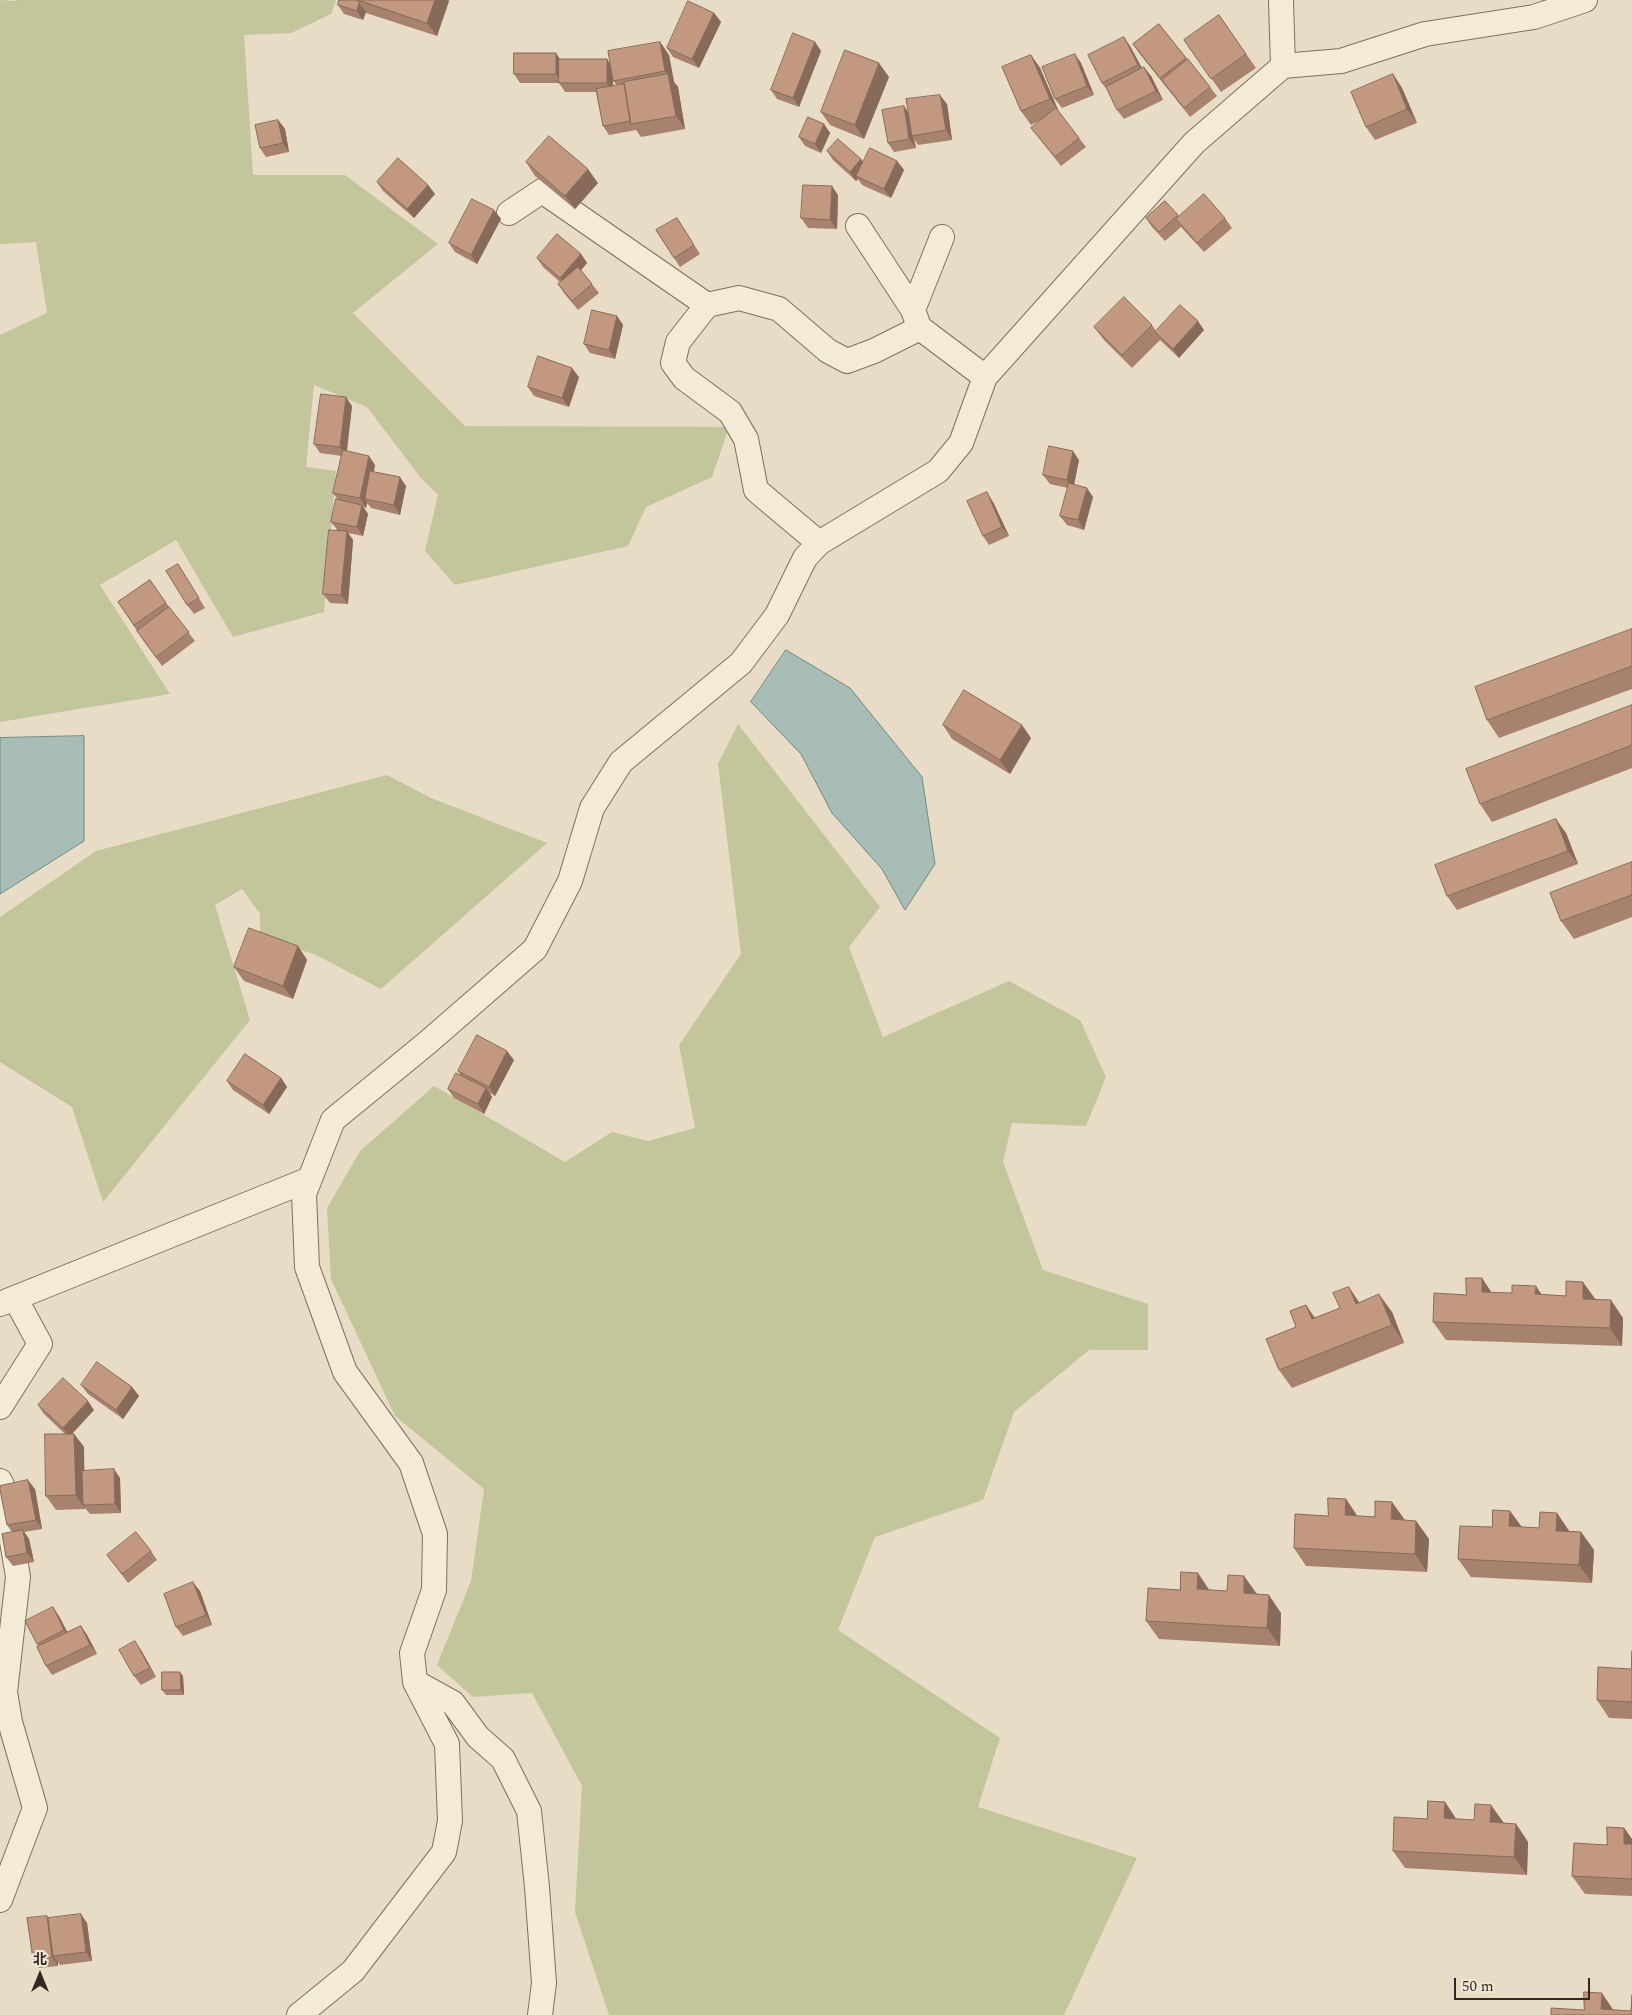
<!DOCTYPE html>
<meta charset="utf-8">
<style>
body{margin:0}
#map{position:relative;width:1632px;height:2015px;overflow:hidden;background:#e8dcc6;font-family:Spectral,"Noto Sans SC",serif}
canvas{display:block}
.north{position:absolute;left:15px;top:1950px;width:50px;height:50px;-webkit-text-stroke:4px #f1e7d5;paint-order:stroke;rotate:0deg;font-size:14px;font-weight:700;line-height:20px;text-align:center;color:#332820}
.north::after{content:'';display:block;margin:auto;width:18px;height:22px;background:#332820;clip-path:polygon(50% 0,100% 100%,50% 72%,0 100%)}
.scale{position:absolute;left:1454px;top:1978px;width:136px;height:22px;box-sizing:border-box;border:2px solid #332820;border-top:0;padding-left:6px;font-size:15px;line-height:18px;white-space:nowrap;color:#332820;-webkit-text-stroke:4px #f1e7d5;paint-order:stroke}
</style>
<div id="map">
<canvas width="1632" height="2015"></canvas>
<div class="north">北</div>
<div class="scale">50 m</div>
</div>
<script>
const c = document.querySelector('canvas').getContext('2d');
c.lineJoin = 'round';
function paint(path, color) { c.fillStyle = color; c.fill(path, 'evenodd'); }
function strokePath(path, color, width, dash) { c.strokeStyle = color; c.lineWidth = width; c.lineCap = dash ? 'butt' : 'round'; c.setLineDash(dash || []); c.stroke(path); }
paint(new Path2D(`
 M0,0L16,1L17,0H336L331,14L291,33L244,35L253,175H345L438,244L353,313L465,426L729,427L712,477L646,507L628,546L455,585L425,551L438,495L421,478L367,407L314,385L306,467L336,471L324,612L233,637L176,540L100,585L170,694L0,722V335L47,313L36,242L0,244Z
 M738,724L880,907L849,947L883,1037L1009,981L1080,1020L1106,1077L1086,1126L1012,1123L1003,1162L1043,1270L1148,1304V1350H1089L1014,1412L983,1500L875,1537L838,1630L1000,1738L978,1807L1137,1858L1064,2015H609L575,1912L582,1786L532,1693L473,1697L437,1665L471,1581L484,1489L395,1416L331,1279L327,1208L360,1151L434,1086L565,1162L612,1132L648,1141L695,1128L679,1045L741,954L718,764Z
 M387,775L431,798L547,843L381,989L314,954L260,938V914L242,889L215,905L250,1020L103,1202L72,1107L0,1062V917L96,851Z`), '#c3c59b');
const water = new Path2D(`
 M786,650L850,688L922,777L935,864L905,910L882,869L832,813L801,754L751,702Z
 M84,736V841L0,894V738Z`);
paint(water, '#a7bdb5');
strokePath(water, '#6f8a81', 1);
const minor = new Path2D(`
 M1283,66L1341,61L1425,34L1534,17L1585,0
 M509,213L542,191L707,305L678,342L673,363L684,378L730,412L746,439L756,490L819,543
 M858,226L913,310
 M707,305L739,298L779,309L828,351L847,361L874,351L920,328L985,377
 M917,321L913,310L942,237
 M0,1304L310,1179
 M0,1407L40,1344L15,1298
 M0,1481L3,1487L18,1577L5,1692L10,1722L35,1808L0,1900
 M415,1682L453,1703L478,1737L503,1759L529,1811L537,1887L544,1983L540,2015
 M299,2015L353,1971L444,1852L450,1821L447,1744L415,1682L412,1653L434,1590L435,1534L411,1463L345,1372L307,1267L304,1194L333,1120L427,1043L535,949L570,881L592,808L621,762L741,663L777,615L805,558L819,543L938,471L961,443L985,377L1194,143L1283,66L1281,0`);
strokePath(minor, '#816f5e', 26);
strokePath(minor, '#f4ead8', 24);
paint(new Path2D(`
 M339,0H448L449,1L437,36L366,13V12L363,20L344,14L338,5Z
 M714,13L721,22L699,68L673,57L667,48Z
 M1219,15L1256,68L1221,92L1184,40Z
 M1159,24L1210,87L1217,96L1190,117L1139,53L1133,44Z
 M660,42L669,55L674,82L678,87L685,129L641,137L636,130L609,135L603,126L596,92H565L559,83H520L514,74L560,59H607L610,65ZM613,80L617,86H613Z
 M815,42L821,51L799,107L777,99L771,90Z
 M1130,46L1142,68L1151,76L1163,100L1124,119L1117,110L1107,90L1102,83Z
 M1031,55L1040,68L1059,112L1086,147L1061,166L1031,128L1041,120L1031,125L1021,111Z
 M1081,63L1094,95L1062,108L1055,99Z
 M1393,74L1402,88L1417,123L1375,140L1366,127Z
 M889,77L864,139L830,125L821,112Z
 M947,104L952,140L918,145L914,139L916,148L894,152L888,143L904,106L908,113Z
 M278,120L285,129L289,152L266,157L260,148Z
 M824,124L830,133L821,153L805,146L799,137Z
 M827,151L861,159L863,162L897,161L904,170L891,198L862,185L858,179L856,181L833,160Z
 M526,162L598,183L575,209L535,176Z
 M377,182L428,185L435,194L414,218L383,191Z
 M838,195L837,229L808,228L801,218Z
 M1165,201L1178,216L1225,218L1232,228L1204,252L1181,227L1165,241L1152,227L1146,218Z
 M494,210L501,219L477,264L455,252L449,243Z
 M677,218L700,254L680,267L674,258Z
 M581,254L587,263L581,270L599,293L578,310L564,293L558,284L560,282L543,267L537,258Z
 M617,316L623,325L615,359L590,353L584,344Z
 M1152,325L1156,331L1204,330L1179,358L1160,340L1132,368L1104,340L1094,327Z
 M579,377L569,407L534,396L528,387Z
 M352,406L347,451L375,465L374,472L406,486L400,515L371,508L367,503L366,508L363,507L368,514L363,536L348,533L353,540L348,604L330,603L323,594L338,531L331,522L338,500L333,493L342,456L320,453L314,444Z
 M1079,460L1074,485L1093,497L1084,530L1067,525L1060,516L1068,488L1050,484L1043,475Z
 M993,502L1009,536L989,545L983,536Z
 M178,564L205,608L194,614L187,605Z
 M150,580L169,607L195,641L162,666L143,640L118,602Z
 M1632,629V689L1499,738L1487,720Z
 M1632,705V768L1492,822L1480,804Z
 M943,725L1031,738L1010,774L952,739Z
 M1566,833L1578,864L1457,910L1447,896Z
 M1632,862V917L1574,939L1561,921Z
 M298,946L307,960L293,999L244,981L234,967Z
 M514,1060L495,1096L490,1093L492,1097L484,1114L454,1098L448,1089L461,1076L458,1071Z
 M281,1078L287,1087L269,1114L233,1090L227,1081Z
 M1492,1293L1542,1295L1595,1299L1623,1318L1622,1346L1446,1340L1433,1322L1466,1295Z
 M1359,1302L1392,1312L1404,1343L1292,1388L1279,1370L1306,1305L1315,1318Z
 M81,1385L132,1387L139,1396L123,1419L88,1394Z
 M38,1405L94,1410L72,1434H74L84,1447V1471L120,1478L121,1513L90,1514L85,1508V1509L56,1510L46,1496L65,1434L44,1414Z
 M35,1489L42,1529L24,1532L29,1539L34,1562L13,1566L6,1557L12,1532L7,1525Z
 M1346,1499L1357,1516L1416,1521L1429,1539L1427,1572L1306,1566L1294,1548Z
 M1510,1511L1522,1527L1539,1528L1557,1513L1569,1531L1581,1532L1594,1550L1592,1583L1471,1577L1458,1559Z
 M151,1551L157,1560L128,1583L107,1555Z
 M1180,1590H1210L1257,1594L1281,1613L1280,1646L1159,1639L1146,1621Z
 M200,1591L212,1625L183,1636L176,1627Z
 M59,1616L67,1632L81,1626L87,1635L97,1654L52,1675L46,1666L37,1644Z
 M141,1650L156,1677L141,1685L134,1676Z
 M1632,1651V1719L1609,1718L1597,1700L1631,1669Z
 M183,1676L184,1695H166L162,1690Z
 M1445,1802L1456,1819L1516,1824L1528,1842L1527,1875L1405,1868L1393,1851Z
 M1624,1828L1632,1839V1896L1585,1894L1572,1876Z
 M48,1918L87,1923L92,1961L60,1965L58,1962V1966L39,1968L33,1959Z`), '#a7836f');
paint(new Path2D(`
 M435,0H448L449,1L437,36L427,23Z
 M359,3L366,12L363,20L357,11Z
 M714,13L721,22L699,68L692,59Z
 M1124,37L1130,46L1145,74L1138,65Z
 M660,42L669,55L674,82L678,87L685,129L676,116L669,77L665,71Z
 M815,42L821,51L799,107L793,98Z
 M556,53L562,62V83L556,74Z
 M1075,54L1081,63L1094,95L1087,86Z
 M1031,55L1040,68L1059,112L1050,99Z
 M607,59L613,68V92L607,83Z
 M879,63L889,77L864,139L855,125Z
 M1144,67L1151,76L1163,100L1156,91Z
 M1393,74L1402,88L1417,123L1407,109Z
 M940,95L947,104L952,140L946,130Z
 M904,106L910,115L912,136L914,139L916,148L909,139Z
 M278,120L285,129L289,152L283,143Z
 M824,124L830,133L821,153L815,144Z
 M861,159L867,168L856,176L858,179L856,181L850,172Z
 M897,161L904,170L891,198L884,189Z
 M588,169L598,183L575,209L565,196Z
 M428,185L435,194L414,218L407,209Z
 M832,186L838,195L837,229L830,220Z
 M494,210L501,219L477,264L471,255Z
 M581,254L587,263L567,287L560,278Z
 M617,316L623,325L615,359L609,350Z
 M1198,321L1204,330L1179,358L1173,349Z
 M572,368L579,377L569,407L562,398Z
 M346,397L352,406L346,456L340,447Z
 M1073,451L1079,460L1073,489L1067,480Z
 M369,456L375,465L368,500L365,499L367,503L366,508L360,498Z
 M400,477L406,486L400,515L394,505Z
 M1087,488L1093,497L1084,530L1078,520Z
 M987,492L993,502L1009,536L1002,527Z
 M362,505L368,514L363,536L357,527Z
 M347,531L353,540L348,604L341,595Z
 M1022,725L1031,738L1010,774L1000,760Z
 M1556,819L1566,833L1578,864L1568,851Z
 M298,946L307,960L293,999L283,986Z
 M507,1051L514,1060L495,1096L489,1087Z
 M281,1078L287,1087L269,1114L263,1105Z
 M486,1088L492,1097L484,1114L478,1104Z
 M1482,1278L1494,1296L1482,1292Z
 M1583,1282L1596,1300L1583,1299Z
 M1536,1286L1548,1304L1535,1294Z
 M1349,1287L1361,1305L1356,1304Z
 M1379,1294L1392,1312L1404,1343L1392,1325Z
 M1611,1300L1623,1318L1622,1346L1610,1328Z
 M1306,1305L1318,1323L1312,1319Z
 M132,1387L139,1396L123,1419L116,1410Z
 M88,1401L94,1410L69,1437L63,1428Z
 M74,1434L84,1447L85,1505H83L85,1509L76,1495Z
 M114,1469L120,1478L121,1513L115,1504Z
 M28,1480L35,1489L42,1529L36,1520Z
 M1346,1499L1358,1517L1345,1515Z
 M1392,1502L1405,1520L1391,1519Z
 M1510,1511L1523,1529L1509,1526Z
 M1557,1513L1569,1531V1549L1556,1531Z
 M1416,1521L1429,1539L1427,1572L1415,1554Z
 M23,1530L29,1539L34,1562L27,1553Z
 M1581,1532L1594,1550L1592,1583L1579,1565Z
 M1198,1573L1210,1591L1197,1589Z
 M1244,1576L1257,1594L1244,1593Z
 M193,1582L200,1591L212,1625L206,1615Z
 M1269,1595L1281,1613L1280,1646L1267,1628Z
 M53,1607L59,1616L71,1639L64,1630Z
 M81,1626L87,1635L97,1654L90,1645Z
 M135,1641L141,1650L156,1677L150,1668Z
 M180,1672L183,1676L184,1695L181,1690Z
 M1445,1802L1457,1820L1444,1818Z
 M1491,1805L1504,1823L1490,1822Z
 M1516,1824L1528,1842L1527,1875L1514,1857Z
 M1624,1828L1632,1839V1856L1624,1844Z
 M81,1914L87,1923L92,1961L86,1952Z
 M47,1916L53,1925V1956L58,1962V1966L52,1957Z
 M1602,1993L1614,2011L1601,2009Z`), '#886a5a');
const building = new Path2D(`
 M339,0H357L359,3L357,11L338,5Z
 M358,0H435L427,23Z
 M688,1L714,13L692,59L667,48Z
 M1219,15L1246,54L1211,79L1184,40Z
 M1159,24L1186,58L1160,78L1133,44Z
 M793,33L815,42L793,98L771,90Z
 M1124,37L1138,65L1102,83L1088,55Z
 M660,42L665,71L613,81L608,51Z
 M845,50L879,63L855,125L821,112Z
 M514,53H556V74H514Z
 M1075,54L1087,86L1055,99L1042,67Z
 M1031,55L1050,99L1021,111L1002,67Z
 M559,59H607V83H559Z
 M1188,59L1210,87L1184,108L1162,80Z
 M1144,67L1156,91L1117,110L1106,87Z
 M668,74L676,116L631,124L624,82Z
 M1393,74L1407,109L1366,127L1351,92Z
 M624,84L630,121L603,126L596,89Z
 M940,95L946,130L912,136L906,99Z
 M904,106L909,139L888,143L882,110Z
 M1056,108L1079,138L1055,157L1031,128Z
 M808,117L824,124L815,144L799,137Z
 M278,120L283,143L260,148L255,125Z
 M549,136L588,169L565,196L526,162Z
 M838,139L861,159L850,172L827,151Z
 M870,148L897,161L884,189L856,176Z
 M398,158L428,185L407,209L377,182Z
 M803,185L832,186L830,220L801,218Z
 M1204,194L1225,218L1197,243L1176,219Z
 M472,199L494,210L471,255L449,243Z
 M1165,201L1178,215L1159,232L1146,218Z
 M677,218L694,245L674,258L656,230Z
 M557,234L581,254L560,278L537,258Z
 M578,267L592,284L572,301L558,284Z
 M1124,297L1152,325L1122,355L1094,327Z
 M1180,305L1198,321L1173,349L1155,332Z
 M592,310L617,316L609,350L584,344Z
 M538,356L572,368L562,398L528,387Z
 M321,394L346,397L340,447L314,444Z
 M1049,446L1073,451L1067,480L1043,475Z
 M343,450L369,456L360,498L333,493Z
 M370,471L400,477L394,505L365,499Z
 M1069,483L1087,488L1078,520L1060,516Z
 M987,492L1002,527L983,536L967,501Z
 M336,499L362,505L357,527L331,522Z
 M329,530L347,531L341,595L323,594Z
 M178,564L199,598L187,605L166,571Z
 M150,580L166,603L134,625L118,602Z
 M169,607L189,632L156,657L137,631Z
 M1632,629V666L1487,720L1475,687Z
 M964,690L1022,725L1000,760L943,725Z
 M1632,705V745L1480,804L1466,769Z
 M1556,819L1568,851L1447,896L1435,865Z
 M1632,862V895L1561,921L1550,893Z
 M249,928L298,946L283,986L234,967Z
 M477,1035L507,1051L489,1087L458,1071Z
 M245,1054L281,1078L263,1105L227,1081Z
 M456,1073L486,1088L478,1104L448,1089Z
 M1466,1278H1482V1292L1512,1293V1285L1536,1286L1535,1294L1566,1296V1281L1583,1282V1299L1611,1300L1610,1328L1433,1322L1434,1293L1466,1295Z
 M1349,1287L1356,1304L1379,1294L1392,1325L1279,1370L1266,1339L1296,1327L1290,1311L1306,1305L1312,1319L1340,1308L1333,1293Z
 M97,1362L132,1387L116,1410L81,1385Z
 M63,1378L88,1401L63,1428L38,1405Z
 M45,1434H74L76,1495L46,1496Z
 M114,1469L115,1504L83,1505L82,1471Z
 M28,1480L36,1520L7,1525L0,1490V1486Z
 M1328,1498L1346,1499L1345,1515L1375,1517V1501L1392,1502L1391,1519L1416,1521L1415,1554L1294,1548L1295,1514L1328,1516Z
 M1493,1510L1510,1511L1509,1526L1539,1528L1540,1512L1557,1513L1556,1531L1581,1532L1579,1565L1458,1559L1460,1526L1492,1527Z
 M23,1530L27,1553L6,1557L2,1534Z
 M136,1532L151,1551L122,1574L107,1555Z
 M1181,1572L1198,1573L1197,1589L1227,1591L1228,1575L1244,1576V1593L1269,1595L1267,1628L1146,1621L1148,1588L1180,1590Z
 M193,1582L206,1615L176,1627L164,1594Z
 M53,1607L64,1630L37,1644L25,1621Z
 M81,1626L90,1645L46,1666L37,1647Z
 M135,1641L150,1668L134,1676L119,1650Z
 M1632,1651V1702L1597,1700L1598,1667L1631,1669Z
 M162,1672H180L181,1690H162Z
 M1428,1801L1445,1802L1444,1818L1474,1820L1475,1804L1491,1805L1490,1822L1516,1824L1514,1857L1393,1851L1394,1817L1427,1819Z
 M1607,1827L1624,1828V1844H1632V1879L1572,1876L1574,1843L1607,1845Z
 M81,1914L86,1952L53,1956L48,1918Z
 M47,1916L52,1957L33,1959L27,1918Z
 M1584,1992L1602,1993L1601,2009L1631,2011L1632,1995V2015H1551V2008L1584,2010Z`);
paint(building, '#c29881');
strokePath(building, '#886a5a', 1);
</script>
